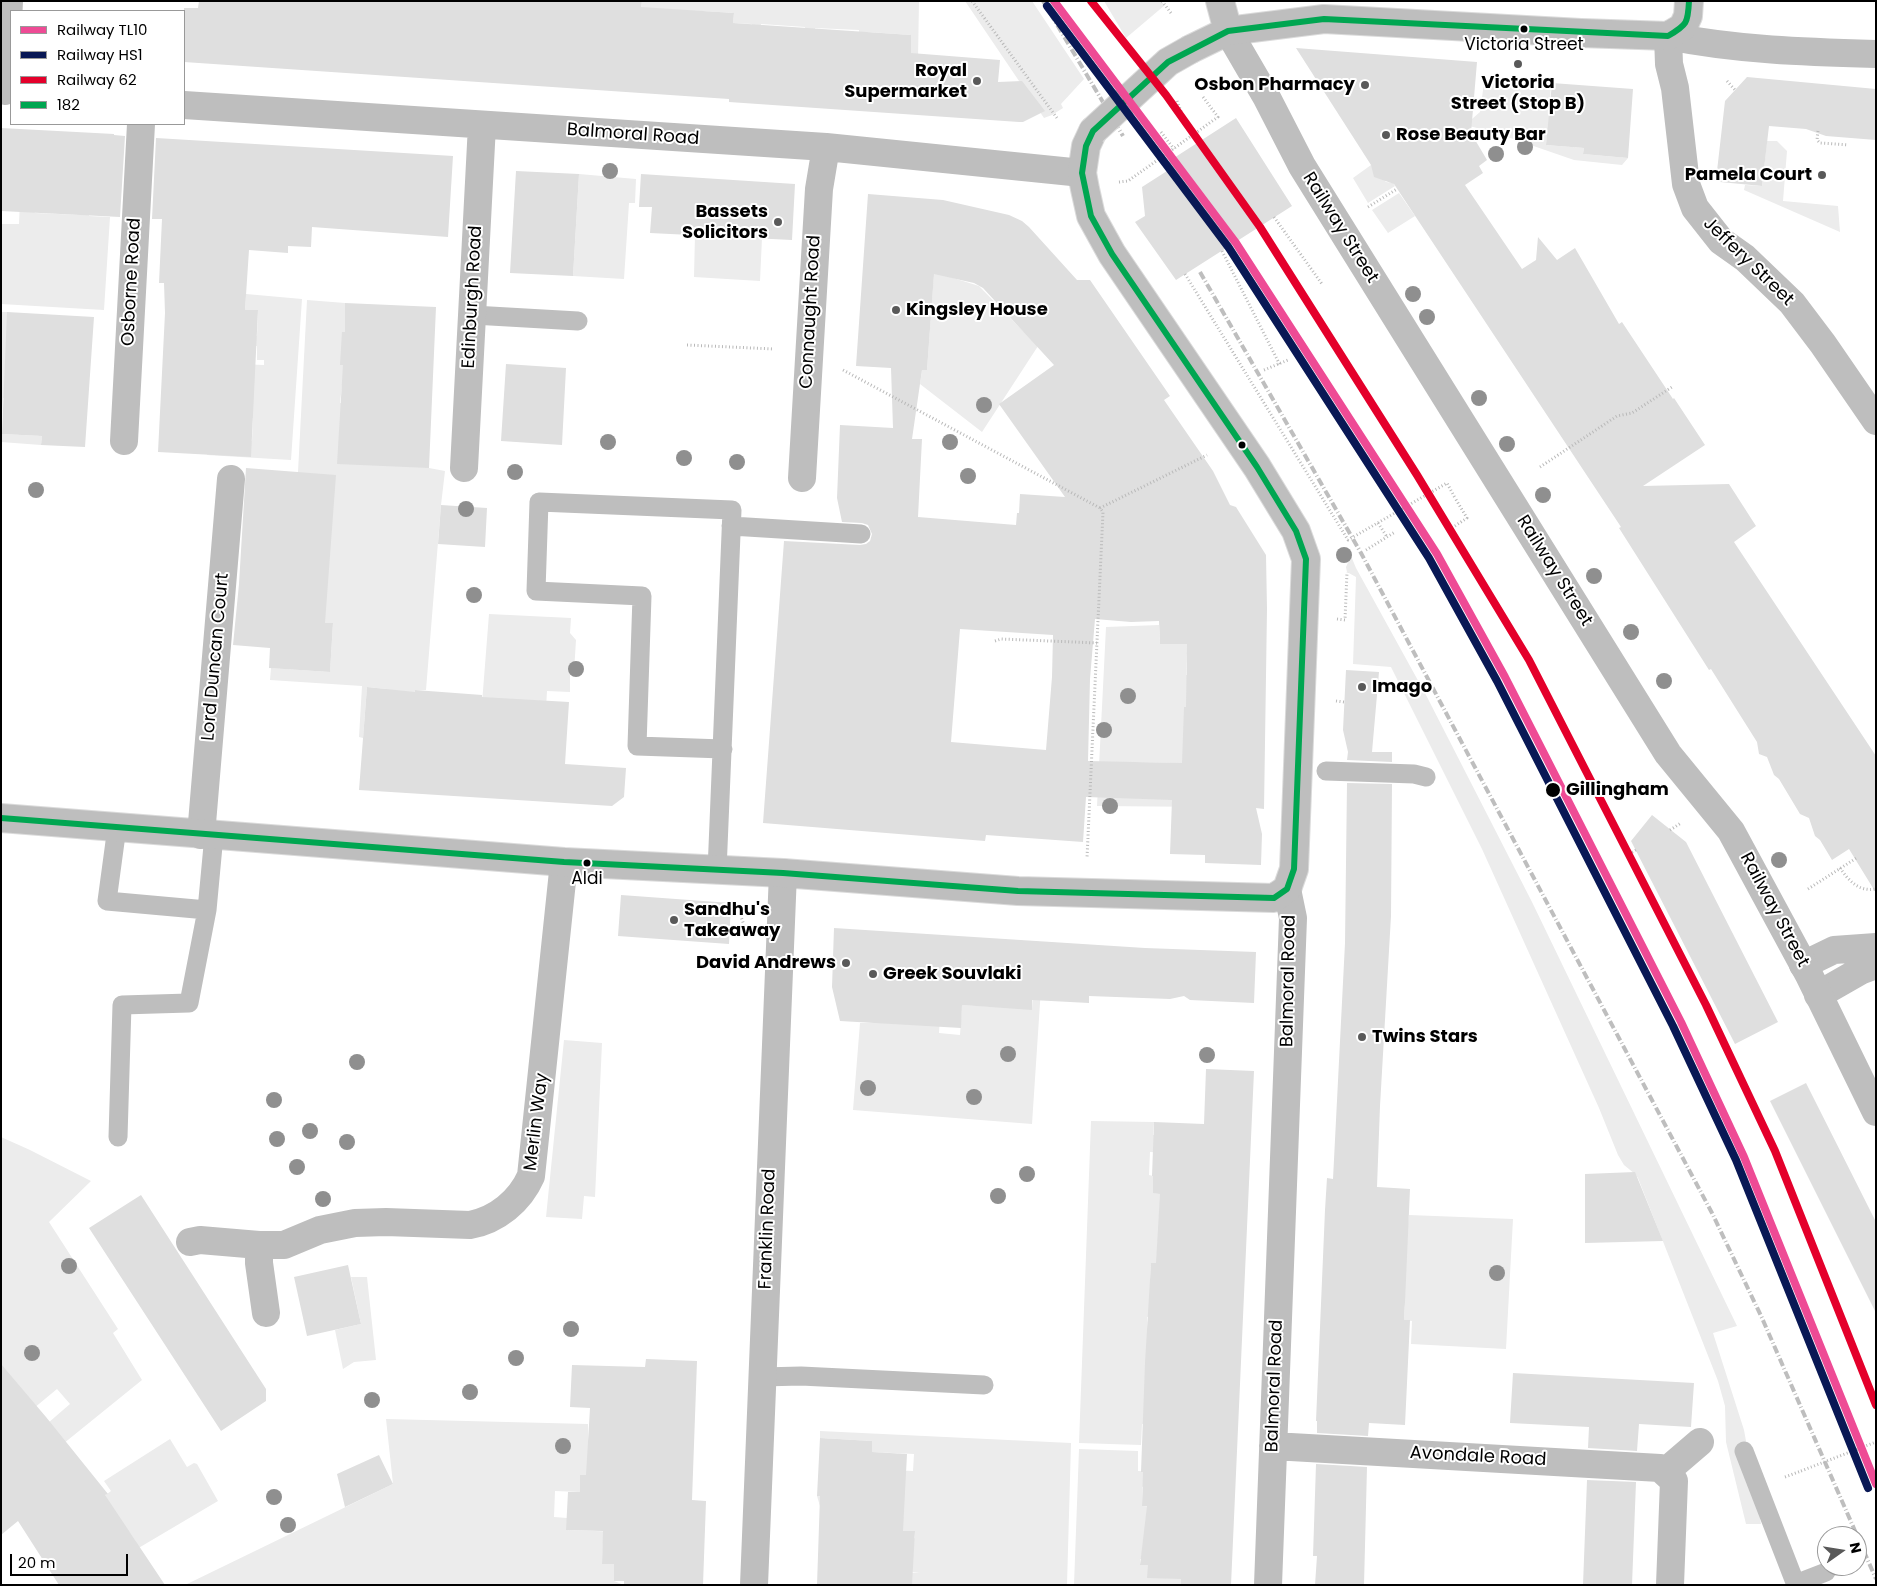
<!DOCTYPE html>
<style>
body{margin:0}
#map{position:relative;width:1877px;height:1586px;overflow:hidden;background:#fff;font-family:Poppins,sans-serif}
canvas{display:block}
.frame{position:absolute;inset:0;border:2px solid #000;pointer-events:none}
.legend{position:absolute;left:10px;top:10px;width:175px;height:115px;box-sizing:border-box;background:#fff;border:1px solid #999;margin:0;padding:6px 9px;list-style:none;font-size:15px;color:#000}
.legend li{display:flex;align-items:center;gap:10px;height:25px}
.legend b{width:25px;border:1px solid #999}
.north{position:absolute;left:1817px;top:1526px;width:50px;height:50px;box-sizing:border-box;background:#fff;border:1px solid #999;border-radius:50%;rotate:77deg;font-size:14px;font-weight:700;line-height:20px;text-align:center;color:#000}
.north::after{content:'';display:block;margin:auto;width:18px;height:22px;background:#595959;clip-path:polygon(50% 0,100% 100%,50% 72%,0 100%)}
.scale{position:absolute;left:10px;top:1554px;width:118px;height:22px;box-sizing:border-box;border:2px solid #000;border-top:0;padding-left:6px;font-size:15px;line-height:18px;white-space:nowrap;color:#000;-webkit-text-stroke:4px #fff;paint-order:stroke}
</style>
<div id="map">
<canvas width="1877" height="1586"></canvas>
<div class="frame"></div>
<ul class="legend">
<li><b style="height:6px;background:#ee4b95"></b>Railway TL10</li>
<li><b style="height:6px;background:#091855"></b>Railway HS1</li>
<li><b style="height:6px;background:#e4002b"></b>Railway 62</li>
<li><b style="height:6px;background:#00a651"></b>182</li>
</ul>
<div class="north">N</div>
<div class="scale">20 m</div>
</div>
<script>
const c = document.querySelector('canvas').getContext('2d');
c.lineJoin = 'round';
function paint(path, color) { c.fillStyle = color; c.fill(path, 'evenodd'); }
function strokePath(path, color, width, dash) { c.strokeStyle = color; c.lineWidth = width; c.lineCap = dash ? 'butt' : 'round'; c.setLineDash(dash || []); c.stroke(path); }
function write(font, color, halo, rows, align = 'center') {
  c.font = font + ' Poppins,sans-serif'; c.lineWidth = 4; c.setLineDash([]); c.textBaseline = 'middle'; c.strokeStyle = halo; c.fillStyle = color; for (const [text, x, y, turn = 0] of rows) {
    c.save(); c.translate(x, y); c.rotate((+turn || 0) * Math.PI / 180); c.textAlign = isNaN(turn) ? turn : align; if (halo) c.strokeText(text, 0, 0); c.fillText(text, 0, 0); c.restore();
  }
}
paint(new Path2D(`
 M642,1H919L918,59L910,64L911,35L868,32L857,62L859,30L815,28L813,59L803,58L805,27L761,24L760,55H749L752,24L733,23L734,13L703,11L702,47L637,7H641Z
 M965,1H1032L1084,79L1061,104L1063,108L1052,115L1044,118Z
 M1104,1H1160L1165,5L1126,38Z
 M1484,83L1551,87L1549,108L1586,111L1548,129L1546,145L1584,148L1583,154L1628,158L1622,165L1574,160L1493,132L1465,125L1480,112Z
 M1767,141H1777L1787,151L1783,201L1838,206L1840,232L1744,190L1745,185L1762,186Z
 M1371,165L1386,182L1393,183L1395,186L1368,203L1353,178Z
 M579,174L636,179L635,203H629L624,279L573,276Z
 M21,177L35,213L80,215L82,181H91L89,216L110,217L104,310L1,304V224H19Z
 M1399,193L1415,216L1388,233L1372,210Z
 M695,234L762,238L760,281L694,277Z
 M934,272L979,286L1024,332H1030L1040,343L982,432L920,384L922,370H927Z
 M246,294L302,299L291,460L207,455L208,442L252,441L253,418L228,416L211,363L264,365V360H257V346L213,343V334L257,336L258,311L245,310Z
 M307,300L345,303V311L386,367L354,385H342L340,403L353,404L429,468L445,471L441,505L426,690H415L414,715L386,689L367,687L363,738L359,737L362,686L270,680L271,668L330,672L333,623H325L298,472Z
 M1,312H8L42,400L3,398L2,418Z
 M1,429L2,434L42,436L41,445L1,442Z
 M1351,556L1356,568L1426,695L1532,902L1737,1326L1713,1333L1744,1430L1761,1524H1746L1726,1442L1725,1406L1718,1381L1638,1178L1635,1174L1624,1165L1618,1155L1599,1108L1482,849L1391,667L1353,664L1356,577L1347,572L1346,567Z
 M489,614L571,618L570,633L576,640L574,672H570V692L547,691L545,725L481,716Z
 M1159,625L1160,644L1218,643V654L1187,653L1186,675H1196L1214,764L1134,762L1133,798L1213,801V807L1097,806L1106,627Z
 M879,977L942,983L939,1033L960,1035L962,1005L1032,1009L1033,988H1041L1032,1124L853,1110L860,1023H876Z
 M564,1040L602,1043L595,1197L584,1196L582,1219L546,1217Z
 M1091,1121L1154,1122L1153,1135H1164L1196,1154L1150,1152L1149,1175L1153,1176V1193L1194,1195L1195,1264L1151,1263L1150,1282L1192,1319L1147,1317L1148,1336L1187,1425L1142,1424L1141,1445L1079,1443Z
 M1,1137L30,1150L91,1181L49,1222L118,1329L113,1333L142,1380L37,1465L48,1423L70,1404L57,1389L10,1428L1,1364Z
 M1409,1215L1513,1219L1506,1349L1411,1344L1412,1321L1404,1320L1405,1303L1367,1300L1407,1232Z
 M351,1277H367L376,1360L354,1362L343,1369L335,1330L361,1324Z
 M386,1419L588,1424V1441L605,1475H581L580,1492L555,1491L554,1517L567,1518V1530L650,1533L603,1542L602,1564H614V1581L624,1585H185L393,1484Z
 M820,1431L1071,1443L1067,1585H923L874,1582V1572L920,1573L864,1566L915,1538V1531H903V1521L820,1506L817,1496L869,1498L891,1470L913,1471L914,1454L872,1452V1441L820,1438Z
 M170,1439L187,1467L194,1463L197,1464L218,1501L125,1556L122,1551L136,1542L130,1533L99,1500L111,1491L104,1481Z
 M1079,1449L1138,1451V1471L1186,1473L1142,1487V1506L1162,1507L1144,1559H1140V1564L1148,1565L1181,1579V1585H1074Z`), '#ececec');
paint(new Path2D(`
 M199,1H642L641,7L734,13L733,23L911,35V53L1000,60L998,82L1022,81L1045,111L1023,122H1019L729,102V99L184,62V8H198Z
 M1296,48L1477,62L1471,133L1487,160L1479,166L1483,173L1465,185L1522,269L1536,260L1538,237L1557,260L1575,248L1619,324L1622,322L1673,399L1674,398L1705,445L1643,486L1729,484L1756,526L1734,542L1876,756V893L1849,849L1832,860L1820,840L1815,836L1809,818L1800,814L1779,779L1774,775L1767,757L1759,754L1757,742L1711,669L1709,670L1619,528L1621,527L1394,184L1374,177L1371,165Z
 M1747,77L1876,89V140L1826,136L1806,129L1769,126L1762,186L1720,182L1721,172L1717,171L1725,101Z
 M1552,83L1633,89L1628,158L1583,154L1584,148L1546,145Z
 M1236,118L1292,206L1176,280L1135,222L1145,216L1142,187L1167,171L1163,165Z
 M1,128L114,134V135L125,136L120,217L1,211Z
 M156,138L453,156L448,237L312,227L311,247L288,246V253L249,250L245,310H258L251,457L158,452L165,313L164,283H159L162,219H152Z
 M516,171L579,174L573,276L510,273Z
 M641,174L795,184L792,240L650,233L652,207H639Z
 M868,194L943,200L1009,215L1022,221L1029,227L1077,280H1090L1170,396L1164,400L1213,471L1230,505L1236,507L1266,555L1267,609L1264,809L1256,808L1262,834L1261,865L1205,863V855L1170,854L1172,800L1086,797L1083,842L986,835L985,841L763,823L784,541L860,545L866,544L870,541L872,534L868,525L862,523L842,522L837,498L840,425L893,428L891,368L856,366ZM934,274L974,283L983,288L1054,365L999,404L1065,497L1020,494L1019,513H1017L1016,525L918,517L922,439H912L922,370H927ZM1095,619L1131,622L1159,621L1160,644H1187L1186,707H1184L1182,763L1088,761L1090,679ZM960,629L1053,635L1052,677L1046,750L951,742Z
 M345,303L436,307L429,468L337,464L343,365H340L342,332H345Z
 M7,312L94,317L85,447L41,445L42,436L2,434Z
 M506,364L566,368L562,445L501,441Z
 M246,468L336,475L325,623H333L330,672L269,668L270,648L233,645L239,584Z
 M441,505L487,508L485,547L438,544Z
 M1346,670L1379,672L1372,752H1392V762L1347,760L1348,752L1343,730Z
 M367,687L415,692V690L482,695V697L569,702L565,764L626,768L624,797L612,806L359,790Z
 M1347,783L1392,784L1391,916L1380,1106L1377,1187L1410,1189L1405,1302L1404,1320H1410L1405,1425L1369,1423L1368,1436L1317,1433V1421H1316L1325,1210L1327,1178L1333,1179L1345,943Z
 M1652,815L1686,842L1778,1022L1735,1044L1631,841Z
 M621,895L731,903L729,944L618,936Z
 M834,928L1145,948L1256,952L1254,1003L1190,1000L1184,996L1170,999L1089,996V1003L1032,1000V1010L962,1005L961,1028L840,1021L832,987Z
 M1206,1069L1254,1071L1231,1585H1181V1579L1147,1578L1148,1565H1140L1147,1506H1142L1143,1472H1141L1145,1363L1151,1263H1156L1160,1194L1153,1193V1176H1152L1154,1122L1204,1124Z
 M1806,1083L1876,1222V1313L1770,1101Z
 M1635,1172L1663,1241L1585,1243V1174Z
 M141,1195L266,1389V1401L221,1431L89,1228Z
 M348,1265L361,1324L307,1336L294,1277Z
 M646,1359L697,1361L692,1500L706,1501L703,1585H624V1581H614V1564H602L603,1531L566,1530L568,1492H580V1475H586L590,1408L570,1407L572,1365L645,1367Z
 M1,1364L46,1417L108,1494L105,1495L165,1585H59L18,1521L1,1535Z
 M1513,1373L1694,1383L1691,1427L1639,1424L1637,1451L1588,1448L1589,1427L1510,1423Z
 M820,1438L872,1441V1452L907,1454L903,1531H915L912,1585H817L820,1496H817Z
 M379,1455L393,1484L345,1507L337,1474Z
 M1316,1464L1367,1467L1364,1585H1315L1317,1556H1313Z
 M1587,1480L1636,1482L1632,1585H1583Z`), '#dfdfdf');
const primary = new Path2D(`
 M1220,1L1228,31
 M1191,49L1228,31L1324,19L1581,33L1668,36L1683,27L1688,16L1689,1
 M1,818L564,862L783,873L1018,891L1274,898L1287,889L1294,869L1306,559L1296,531L1257,467L1112,254L1091,216L1085,189L1082,173L1086,146L1093,131`);
strokePath(primary, '#dbdbdb', 30);
strokePath(new Path2D(`
 M972,1L1057,118
 M1162,1L1171,13
 M1727,81L1735,90
 M1177,101L1182,114
 M1818,131L1817,140L1820,143L1848,145
 M1161,132L1174,149
 M1119,182L1128,181L1218,117L1203,97
 M1368,207L1397,189
 M1274,217L1322,284
 M1222,251L1280,365
 M687,345L774,349
 M843,370L1100,508L1103,512L1087,858
 M1264,370L1288,360
 M1540,467L1617,416L1632,413L1672,387
 M1100,508L1207,455
 M1378,523L1387,537
 M1452,528L1467,518L1455,498
 M1366,550L1395,532
 M1337,619L1345,620L1347,572
 M995,641L1001,639L1098,643
 M1336,701L1344,702
 M1670,830L1681,823
 M1629,854L1636,850
 M1840,868C1849,881 1859,892 1876,889
 M1808,889L1858,857
 M737,905L745,928
 M1850,1452L1876,1442
 M1785,1477L1801,1471`), '#b9b9b9', 3, [1, 2.5]);
strokePath(new Path2D(`
 M473,315L578,321
 M731,526L861,534
 M1326,771L1414,774L1426,777
 M117,827L107,901L207,910L214,835
 M717,871L732,510L539,502L536,591L642,596L637,746L723,749
 M118,1137L122,1005L189,1003L207,910
 M762,1377L801,1376L984,1385
 M1744,1451L1796,1585
 M1795,1584L1826,1572`), '#bebebe', 19);
strokePath(new Path2D(`
 M1876,54C1806,52 1737,50 1668,36L1669,64L1675,88L1686,184L1695,208L1721,241L1745,258L1792,303L1823,344L1876,421
 M5,91L9,1
 M184,105L826,147L1082,173
 M124,441L141,124
 M464,468L482,125
 M802,478L819,189L826,147
 M201,835L231,479
 M1803,965L1834,950L1876,947
 M1818,995L1860,971L1876,965
 M190,1242L200,1240L259,1245H284L320,1230L355,1223L386,1222L470,1225C497,1220 520,1201 531,1176L564,862
 M259,1245V1263L266,1313
 M1273,1446L1660,1468L1674,1481L1670,1585
 M1665,1472L1700,1442
 M754,1585L783,873
 M1268,1585L1293,918L1287,889`), '#bebebe', 28);
strokePath(new Path2D(`
 M1228,31L1267,98L1302,166L1668,754L1731,831L1809,975L1876,1112`), '#bebebe', 28);
strokePath(primary, '#bebebe', 28);
strokePath(new Path2D(`
 M1043,1L1123,136
 M1200,272L1361,553L1712,1213L1762,1318L1876,1579`), '#bebebe', 4, [8, 2.5, 1, 2.5]);
const primaryBridge = new Path2D(`
 M1093,131L1168,62L1191,49`);
strokePath(primaryBridge, '#dbdbdb', 30, []);
strokePath(new Path2D(`
 M1185,274L1348,540L1447,483L1455,498
 M1801,1471L1850,1452`), '#b9b9b9', 3, [1, 2.5]);
strokePath(primaryBridge, '#bebebe', 28);
strokePath(new Path2D(`
 M1,818L564,862L783,873L1018,891L1274,898L1287,889L1294,869L1306,559L1296,531L1257,467L1112,254L1091,216L1082,173L1086,146L1093,131L1168,62L1228,31L1324,19L1668,36C1687,25 1688,23 1689,1`), '#00a651', 6);
strokePath(new Path2D(`
 M1054,1L1236,243L1437,554L1505,677L1681,1022L1744,1157L1876,1484`), '#ee4b95', 8);
strokePath(new Path2D(`
 M1047,6L1229,248L1429,558L1497,681L1673,1026L1736,1160L1868,1488`), '#091855', 8);
strokePath(new Path2D(`
 M1091,1L1166,95L1260,227L1417,475L1529,660L1706,1005L1775,1151L1876,1405`), '#e4002b', 8);
c.fillStyle = '#8f8f8f';
for (const [x, y] of [
 [1525,147],
 [1496,154],
 [610,171],
 [1413,294],
 [1427,317],
 [1479,398],
 [984,405],
 [608,442],
 [950,442],
 [1507,444],
 [684,458],
 [737,462],
 [515,472],
 [968,476],
 [36,490],
 [1543,495],
 [466,509],
 [1344,555],
 [1594,576],
 [474,595],
 [1631,632],
 [576,669],
 [1664,681],
 [1128,696],
 [1104,730],
 [1110,806],
 [1779,860],
 [1008,1054],
 [1207,1055],
 [357,1062],
 [868,1088],
 [974,1097],
 [274,1100],
 [310,1131],
 [277,1139],
 [347,1142],
 [297,1167],
 [1027,1174],
 [998,1196],
 [323,1199],
 [69,1266],
 [1497,1273],
 [571,1329],
 [32,1353],
 [516,1358],
 [470,1392],
 [372,1400],
 [563,1446],
 [274,1497],
 [288,1525]
]) { c.beginPath(); c.arc(x, y, 8, 0, 2 * Math.PI); c.fill(); }
for (const [x, y, r, color] of [
 [1524,29,4.5,"#000"],
 [1518,64,5,"#595959"],
 [977,81,5,"#595959"],
 [1365,85,5,"#595959"],
 [1386,135,5,"#595959"],
 [1822,175,5,"#595959"],
 [778,222,5,"#595959"],
 [896,310,5,"#595959"],
 [1242,445,4.5,"#000"],
 [1362,687,5,"#595959"],
 [1553,790,8,"#000"],
 [587,863,4.5,"#000"],
 [674,920,5,"#595959"],
 [846,963,5,"#595959"],
 [873,974,5,"#595959"],
 [1362,1037,5,"#595959"]
]) { const dot = new Path2D(); dot.arc(x, y, r, 0, 2 * Math.PI); c.fillStyle = color; c.fill(dot); strokePath(dot, '#fff', 2); }
write('17px', '#000', '#fff', [
 ["Victoria Street",1524,46],
 ["Aldi",587,880]
]);
write('bold 18px', '#000', '#fff', [
 ["Royal",967,71,"right"],
 ["Supermarket",967,92,"right"],
 ["Victoria",1518,83,"center"],
 ["Street (Stop B)",1518,104,"center"],
 ["Osbon Pharmacy",1355,85,"right"],
 ["Rose Beauty Bar",1396,135],
 ["Pamela Court",1812,175,"right"],
 ["Bassets",768,212,"right"],
 ["Solicitors",768,233,"right"],
 ["Kingsley House",906,310],
 ["Imago",1372,687],
 ["Sandhu's",684,910],
 ["Takeaway",684,931],
 ["David Andrews",836,963,"right"],
 ["Greek Souvlaki",883,974],
 ["Twins Stars",1372,1037]
], 'left');
write('18px', '#000', '#fff', [
 ["Balmoral Road",633,135,4],
 ["Railway Street",1340,228,58],
 ["Jeffery Street",1748,262,44],
 ["Osborne Road",132,282,-87],
 ["Edinburgh Road",473,297,-87],
 ["Connaught Road",811,312,-87],
 ["Railway Street",1554,571,58],
 ["Lord Duncan Court",216,657,-85],
 ["Railway Street",1774,910,62],
 ["Balmoral Road",1289,981,-89],
 ["Merlin Way",537,1122,-83],
 ["Franklin Road",768,1229,-88],
 ["Balmoral Road",1275,1386,-88],
 ["Avondale Road",1478,1457,3]
]);
write('bold 18px', '#000', '#fff', [
 ["Gillingham",1566,790]
], 'left');
</script>
